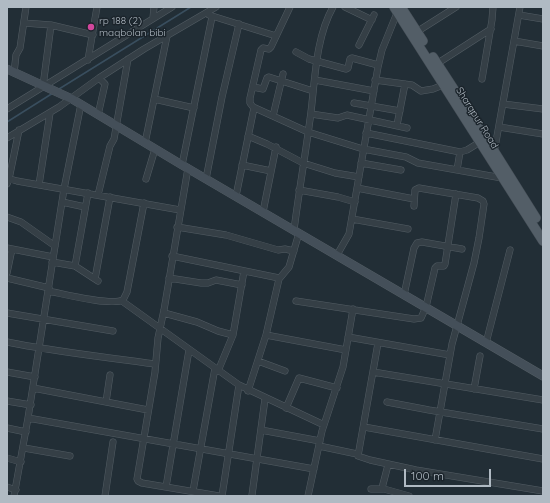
<!DOCTYPE html>
<style>
body{margin:0}
#map{position:relative;width:550px;height:503px;overflow:hidden;background:#222e36;font-family:Quicksand,sans-serif}
canvas{display:block}
.frame{position:absolute;inset:0;border:8px solid #b0bac3;pointer-events:none}
.scale{position:absolute;left:404px;top:469px;width:87px;height:18px;box-sizing:border-box;border:2px solid #b0bac3;border-top:0;padding-left:5px;font-size:12px;line-height:14px;white-space:nowrap;color:#b0bac3;-webkit-text-stroke:3px #1b242b;paint-order:stroke}
</style>
<div id="map">
<canvas width="550" height="503"></canvas>
<div class="frame"></div>
<div class="scale">100 m</div>
</div>
<script>
const c = document.querySelector('canvas').getContext('2d');
c.lineJoin = 'round';
function strokePath(path, color, width, dash) { c.strokeStyle = color; c.lineWidth = width; c.lineCap = dash ? 'butt' : 'round'; c.setLineDash(dash || []); c.stroke(path); }
function write(font, color, halo, rows, align = 'center') {
  c.font = font + ' Quicksand,sans-serif'; c.lineWidth = 3; c.setLineDash([]); c.textBaseline = 'middle'; c.strokeStyle = halo; c.fillStyle = color; for (const [text, x, y, turn = 0] of rows) {
    c.save(); c.translate(x, y); c.rotate((+turn || 0) * Math.PI / 180); c.textAlign = isNaN(turn) ? turn : align; if (halo) c.strokeText(text, 0, 0); c.fillText(text, 0, 0); c.restore();
  }
}
strokePath(new Path2D(`
 M59,89L191,7
 M7,122L53,93`), '#394e5e', 1.5);
const street = new Path2D(`
 M290,7L271,47L269,49L263,48L261,50L250,98V103L253,107L308,132L363,149L406,157L418,163L502,178
 M345,7L372,20
 M209,15L276,36
 M519,15L543,19
 M153,18L154,7
 M24,23L51,25L93,35
 M415,33L456,7
 M514,41L543,46
 M359,45L374,15
 M296,52L309,59L346,69L348,68L350,59L352,58L378,65
 M88,60L97,7
 M435,65L491,29
 M14,73L16,55L20,48L26,7
 M482,79L492,20L493,7
 M315,80L374,91
 M375,80L412,85L421,91L433,89L443,85
 M43,86L51,25
 M253,87L263,89L267,78L269,77L313,91
 M154,99L194,108
 M354,103L400,111
 M503,104L543,109
 M7,109L172,7
 M311,114L338,118L347,115L407,128
 M98,115L105,84L99,78
 M273,116L283,74
 M397,125L405,84
 M499,127L543,134
 M366,133L460,152L467,150L480,142
 M248,136L267,144L303,163L335,173L359,177
 M7,138L59,107L99,78L144,49L216,7
 M145,143L167,36
 M494,153L520,7
 M361,163L401,170
 M182,165L212,17
 M242,165L271,171
 M188,168L164,310L158,338L155,372L137,479L138,481L142,483L219,496
 M457,170L460,152
 M7,178L17,181L180,210
 M146,179L155,149
 M206,179L222,97L239,24
 M7,184L9,179L19,130
 M39,185L50,113
 M357,188L414,199
 M299,190L338,197L355,202
 M98,195L110,146L114,139L128,59
 M236,196L254,108
 M62,202L85,207
 M414,206L415,190L419,188L478,198L483,201L484,204L479,238L474,263L452,344L435,440
 M263,212L276,147
 M7,217L21,222L55,246
 M352,219L408,229
 M177,227L226,235L278,250L285,249L294,251
 M294,230C299,191 306,151 311,112C315,78 316,37 333,7
 M7,248L53,257
 M337,255L349,234L378,67L382,50L397,13
 M172,256L279,278
 M52,262L75,266L98,281
 M75,266L88,193
 M7,273L12,249
 M7,278L49,288
 M169,278L201,283H208L216,280L242,285
 M95,279L110,197
 M48,291C64,294 110,306 123,300L127,292L144,203
 M404,295L414,248L417,243L422,242L462,249
 M122,301L239,385L324,425
 M296,301L414,319L421,318L426,307L435,268L437,266H444L445,264L456,194
 M7,313L113,331
 M164,313L197,322L218,331L233,335
 M266,335L346,350
 M348,337L450,355
 M7,342C56,352 106,357 155,364
 M378,343L358,456L370,460L416,470L543,491
 M486,343L510,250
 M258,361L285,371
 M218,371L233,335L244,271
 M7,372L35,377
 M373,372L543,400
 M33,388L148,410
 M474,389L480,356
 M248,391L266,335L279,279L289,267L299,233
 M7,401L31,405
 M106,402L110,375
 M387,402L429,410L543,429
 M286,408L299,378L337,388
 M28,418L314,469
 M364,427L543,459
 M7,428L26,432
 M261,430L320,441
 M319,446L357,454
 M24,448L70,456
 M7,458L21,462
 M7,487L16,490
 M166,487L189,350
 M382,488L388,465
 M371,489H384L409,496
 M193,491L215,368
 M252,495L265,399
 M14,496L28,418L64,189L81,104
 M105,496L113,442
 M222,496L239,385
 M308,496L322,431L343,367L353,309`);
const secondary = new Path2D(`
 M7,69L72,99L182,165L543,376`);
const primary = new Path2D(`
 M394,7L543,241
 M401,7L423,41
 M433,57L494,151L536,218`);
strokePath(street, '#535d64', 7);
strokePath(secondary, '#535d64', 9);
strokePath(primary, '#424b53', 10);
strokePath(street, '#353f46', 6);
strokePath(secondary, '#444f59', 8);
strokePath(primary, '#535e67', 9);
for (const [x, y, r, color] of [
 [91,27,4,"#d1479c"]
]) { const dot = new Path2D(); dot.arc(x, y, r, 0, 2 * Math.PI); c.fillStyle = color; c.fill(dot); strokePath(dot, '#1b242b', 1.5); }
write('10px', '#b0bac3', '#1b242b', [
 ["rp 188 (2)",99,21],
 ["maqbolan bibi",99,33]
], 'left');
write('10px', '#b0bac3', '#1b242b', [
 ["Sharqpur Road",477,118,58]
]);
</script>
